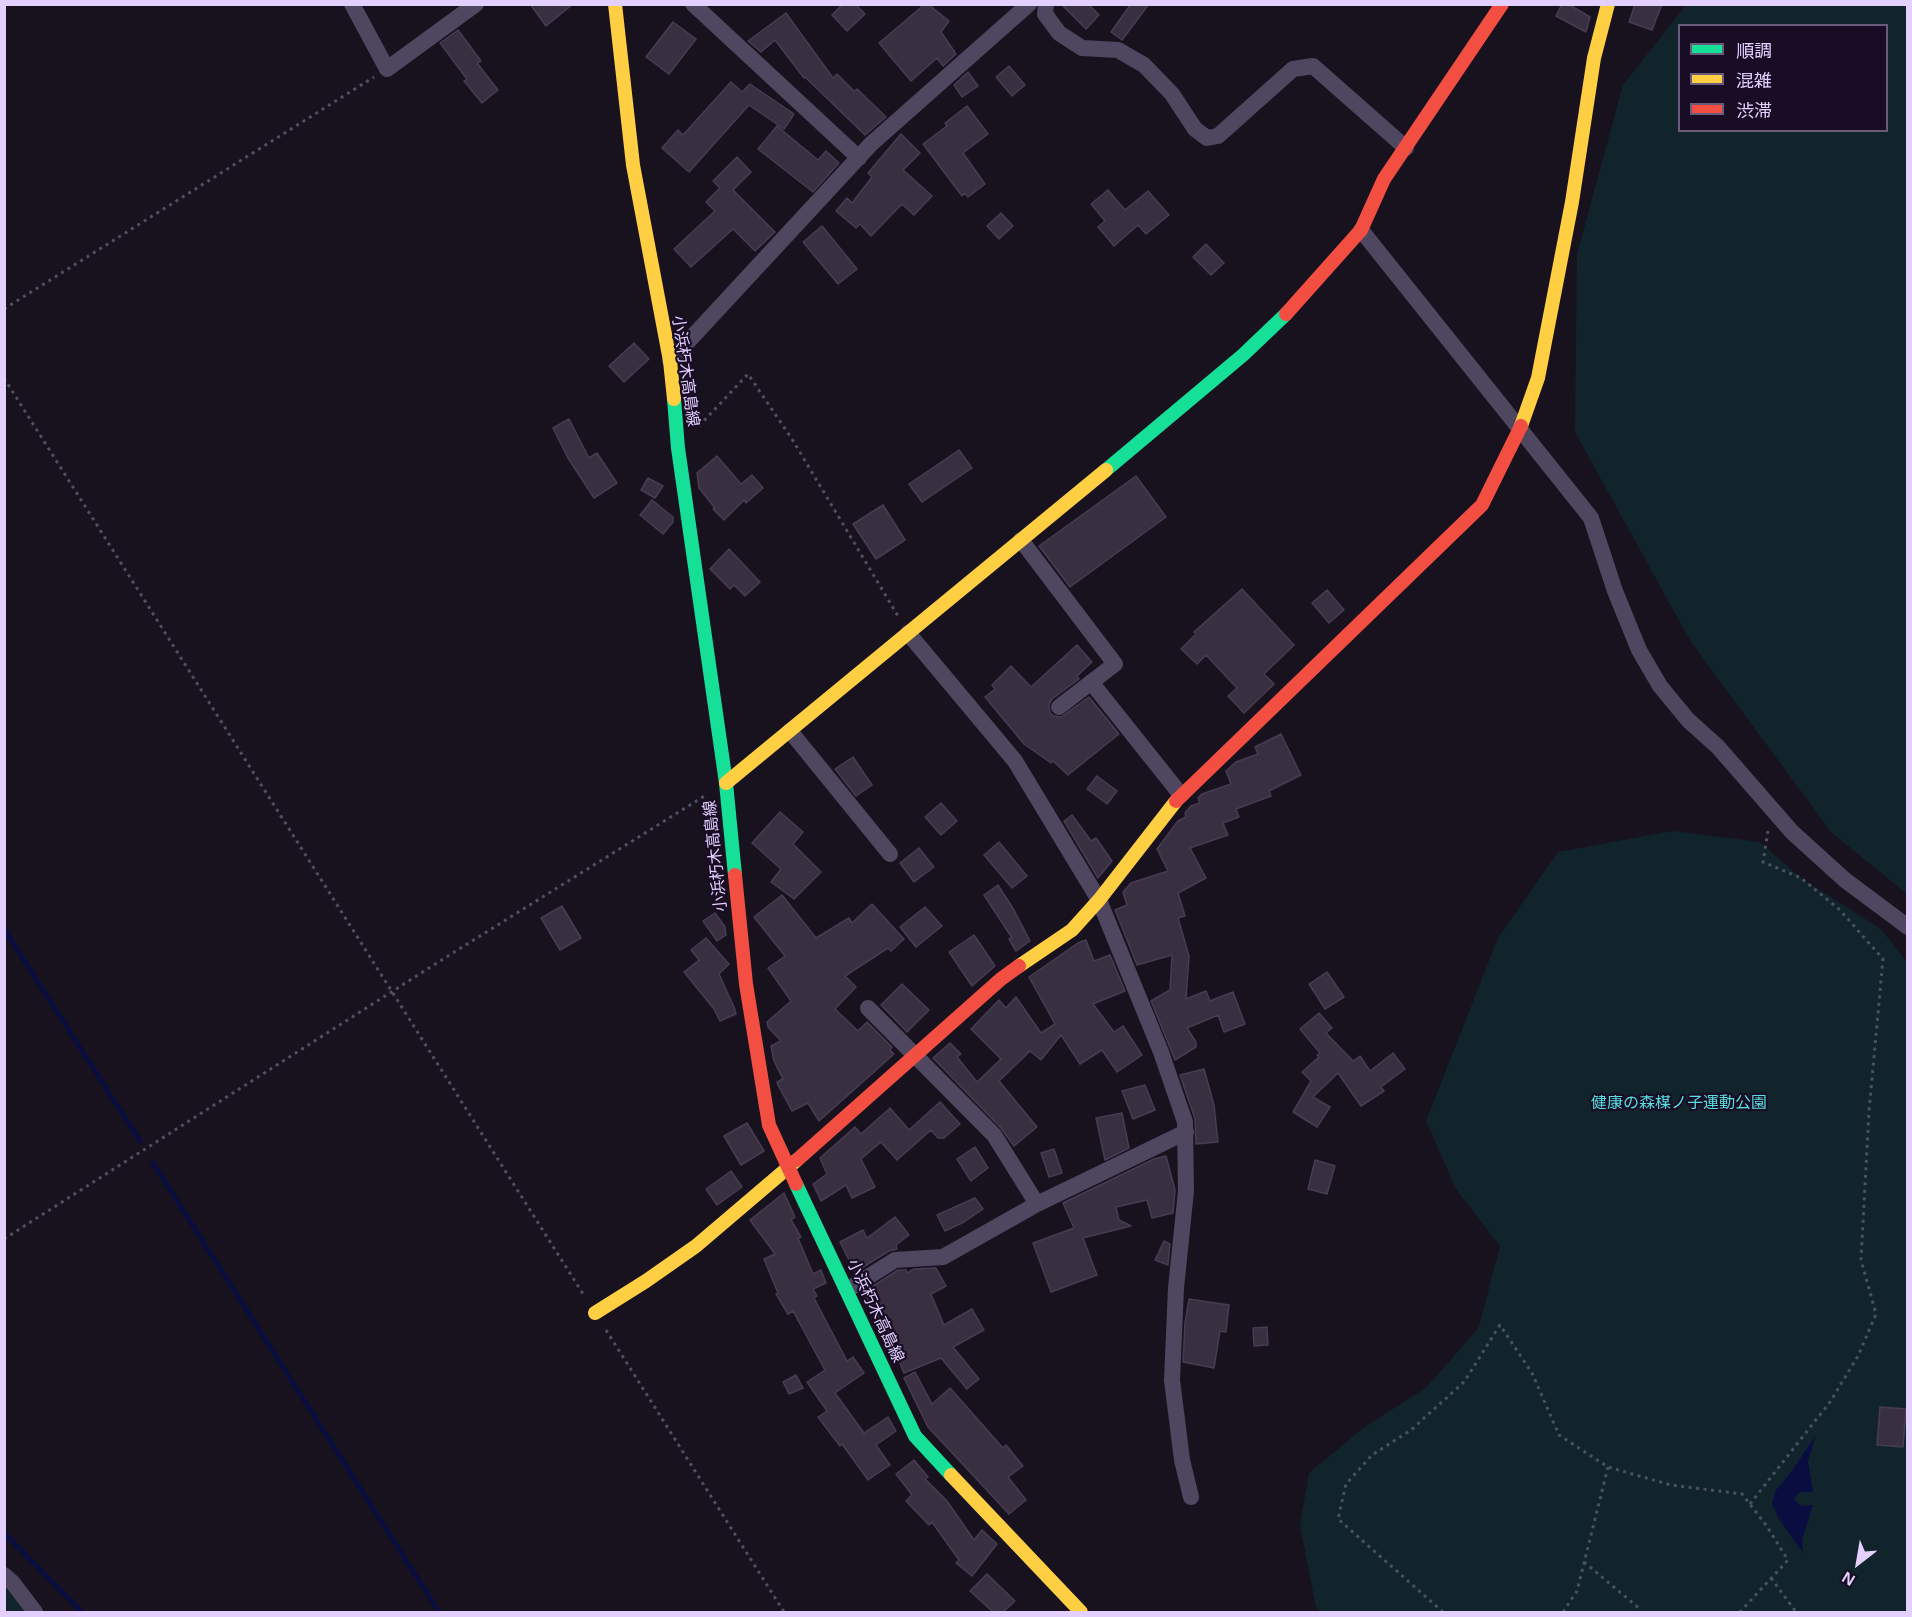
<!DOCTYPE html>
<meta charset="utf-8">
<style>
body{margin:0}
#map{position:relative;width:1912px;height:1617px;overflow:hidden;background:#18121f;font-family:Helvetica,"Noto Sans JP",sans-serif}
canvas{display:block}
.frame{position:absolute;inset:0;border:6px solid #e3d0ff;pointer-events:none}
.legend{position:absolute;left:1678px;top:24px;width:210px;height:108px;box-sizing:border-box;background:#180d24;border:2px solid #695b7c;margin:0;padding:8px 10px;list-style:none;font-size:18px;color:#e3d0ff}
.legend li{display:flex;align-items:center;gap:12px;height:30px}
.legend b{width:30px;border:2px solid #695b7c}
.north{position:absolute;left:1828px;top:1533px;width:60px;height:60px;-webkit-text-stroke:4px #180d24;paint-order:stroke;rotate:211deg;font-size:16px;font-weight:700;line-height:24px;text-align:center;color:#e3d0ff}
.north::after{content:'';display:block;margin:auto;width:21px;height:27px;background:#e3d0ff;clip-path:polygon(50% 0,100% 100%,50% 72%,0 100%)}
</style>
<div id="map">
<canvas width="1912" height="1617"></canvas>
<div class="frame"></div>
<ul class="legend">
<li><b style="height:8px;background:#16e098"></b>順調</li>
<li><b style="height:8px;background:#ffcf43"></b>混雑</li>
<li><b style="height:8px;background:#f24e42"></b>渋滞</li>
</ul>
<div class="north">N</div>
</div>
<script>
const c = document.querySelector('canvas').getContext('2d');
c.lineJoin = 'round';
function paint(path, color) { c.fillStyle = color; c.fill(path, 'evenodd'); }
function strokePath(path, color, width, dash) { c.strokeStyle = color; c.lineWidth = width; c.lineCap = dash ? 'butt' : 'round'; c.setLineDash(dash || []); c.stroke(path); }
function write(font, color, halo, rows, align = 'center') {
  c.font = font + ' Helvetica,"Noto Sans JP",sans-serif'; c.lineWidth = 4.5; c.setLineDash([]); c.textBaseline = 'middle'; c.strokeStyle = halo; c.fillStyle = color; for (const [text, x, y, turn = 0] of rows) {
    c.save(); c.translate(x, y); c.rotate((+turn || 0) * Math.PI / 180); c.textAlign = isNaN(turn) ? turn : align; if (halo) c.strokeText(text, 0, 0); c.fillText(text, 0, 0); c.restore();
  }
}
paint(new Path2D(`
 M1686,5H1907V894L1831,832L1691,642L1575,432L1577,254L1623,85ZM1680,26H1886V130H1680Z
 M1673,831L1760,842L1801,878L1881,929L1908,964L1907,1612H1322L1316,1608L1300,1525L1309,1473L1362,1429L1427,1387L1479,1327L1500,1246L1456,1189L1426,1121L1498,938L1558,852Z
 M5,1576L32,1612H5Z`), '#11242c');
paint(new Path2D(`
 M1816,1435L1808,1461L1813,1492H1800L1794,1499L1801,1506L1813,1505L1802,1540L1803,1553L1779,1519L1772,1503L1776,1490L1791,1472Z`), '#090d40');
strokePath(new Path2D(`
 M4,929L140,1141
 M153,1163L439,1612
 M4,1533L82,1612`), '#090d40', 5);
const building = new Path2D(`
 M530,4H573L546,26Z
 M843,4H855L865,14L847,31L832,15Z
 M925,4H928L949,21L941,32L956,54L943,66L937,58L911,81L879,43Z
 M1061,4H1088L1099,15L1086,29Z
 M1131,4H1149L1122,40L1111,32Z
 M1562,4H1568L1590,17L1586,32L1556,16Z
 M1635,4H1662L1652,30L1629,22Z
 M786,13L833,78L837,74L854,91L857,89L886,117L865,135L805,77L804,78L775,40L761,52L748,41Z
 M673,22L696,39L669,74L646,57Z
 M458,30L481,61L477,63L498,90L482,103L464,81L467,79L440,43Z
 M1009,66L1025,85L1012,96L996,77Z
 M968,72L978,86L962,97L954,85Z
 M731,82L742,92L750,84L794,114L784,129L749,105L689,172L662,148L678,130L683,135Z
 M967,106L988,134L963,153L985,184L968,197L964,193L962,196L923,144L947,126L945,123Z
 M777,126L818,160L826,151L839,163L813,192L758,149Z
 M901,134L920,153L903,170L932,196L914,215L902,204L871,236L860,224L856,228L836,211L847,198L852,203L872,177L868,173Z
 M737,157L751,172L733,190L775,232L755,251L733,229L691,267L674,249L715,211L706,202L720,188L713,181Z
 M1108,190L1125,210L1148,191L1169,215L1146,234L1138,225L1114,246L1098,227L1105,221L1091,204Z
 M1001,213L1013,226L999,239L987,226Z
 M822,226L857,269L838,284L803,242Z
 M1206,244L1224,263L1211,275L1193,257Z
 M634,343L649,359L624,382L609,366Z
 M569,419L589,458L597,453L617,483L594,498L568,458L553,428Z
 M959,450L972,468L922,502L909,484Z
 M717,456L741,484L752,475L763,488L746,503L744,500L724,520L713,509L715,508L699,488L697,473Z
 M1136,476L1166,517L1070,587L1039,546Z
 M648,478L663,486L655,498L641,490Z
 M652,500L673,517V522L663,534L640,515Z
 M883,505L905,540L876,559L853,524Z
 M729,549L760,582L745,596L734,585L730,589L710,569Z
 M1242,589L1294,645L1264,674L1274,684L1244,713L1228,696L1237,688L1206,655L1197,664L1181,649L1196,634L1194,632Z
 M1327,590L1344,610L1329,623L1312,603Z
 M1077,645L1092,662L1077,676L1079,679L1052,699L1049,704L1050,713L1054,716L1061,717L1089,697L1119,734L1068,775L1053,761L1051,763L1024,744L985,697L995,689L992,685L1011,666L1031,687Z
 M1281,734L1301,775L1269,791L1271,796L1236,809L1239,817L1223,823L1228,835L1190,848L1206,878L1178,893L1185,916L1178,918L1189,956L1186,999L1206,991L1210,1001L1233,992L1245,1024L1224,1032L1218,1015L1187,1028L1196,1042V1047L1175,1060L1151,1001L1170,990L1172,955L1137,965L1115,910L1127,905L1123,892L1131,883L1168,871L1157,849L1178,821L1186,817L1185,813L1191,806L1200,803L1198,798L1202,794L1231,784L1226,771L1236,762L1258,754L1255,747Z
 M853,757L872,785L856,796L835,769Z
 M1097,776L1117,791L1107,804L1087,789Z
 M941,803L957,821L941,835L925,817Z
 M780,812L803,832L793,844L821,872L794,899L771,882L781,869L752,843Z
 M1072,815L1091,841L1096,838L1112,861L1098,878L1064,821Z
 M999,842L1027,876L1012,888L984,855Z
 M919,848L934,867L914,882L900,863Z
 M998,885L1014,910L1030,941L1016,951L1009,939L1012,938L984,895Z
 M782,895L816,938L849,918L852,923L872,904L904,939L891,951L888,948L845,976L856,987L835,1009L858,1031L867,1022L892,1047L890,1050L894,1054L819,1121L808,1103L792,1111L778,1085L777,1082L783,1079L774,1061L771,1046L781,1041L768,1027L767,1022L791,1001L768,968L785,956L754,917Z
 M562,906L581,938L560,950L541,918Z
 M925,907L942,926L916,947L900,927Z
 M715,913L725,927L726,935L717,941L703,921Z
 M974,935L995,966L972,986L949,952Z
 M706,938L729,964L719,974L734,1007L736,1014L720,1021L714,1009L684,972L699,960L691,950Z
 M1086,940L1094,961L1110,955L1125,991L1093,1004L1114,1032L1123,1026L1142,1055L1117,1072L1102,1050L1080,1064L1061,1035L1041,1060L1030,1051L999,1081L1037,1127L1014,1146L1001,1128L933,1058L950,1043L961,1054L957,1057L977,1082L1001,1059L971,1029L999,1000L1006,1008L1016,997L1041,1033L1055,1024L1029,977L1078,943Z
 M1327,972L1344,997L1325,1009L1309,984Z
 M902,984L929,1010L907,1032L881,1005Z
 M1319,1013L1332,1028L1326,1033L1353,1061L1360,1056L1370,1071L1393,1053L1405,1069L1381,1087L1384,1091L1361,1106L1338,1073L1313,1097L1330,1107L1317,1127L1293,1112L1311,1081L1302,1072L1319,1057L1317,1055L1320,1053L1300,1029Z
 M1204,1069L1214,1105L1218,1142L1196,1144L1195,1119L1180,1075Z
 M1145,1085L1155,1110L1133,1119L1122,1091Z
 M940,1102L960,1124L944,1138H938L931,1130L897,1160L881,1142L861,1159L875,1187L852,1198L846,1185L821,1201L813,1184L827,1174L820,1158L855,1127L861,1134L890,1108L909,1130Z
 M1122,1113L1129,1148L1105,1160L1096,1118Z
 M747,1123L764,1151L741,1165L724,1136Z
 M975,1147L988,1168L971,1181L957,1159Z
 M1054,1149L1062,1173L1049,1177L1041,1153Z
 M1166,1156L1175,1190L1173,1213L1152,1218L1147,1200L1116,1207L1119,1220L1131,1226L1083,1238L1097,1275L1051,1292L1033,1243L1074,1228L1063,1203L1154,1159Z
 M1315,1160L1335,1166L1327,1194L1308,1189Z
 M731,1171L742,1187L717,1205L706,1189Z
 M784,1193L795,1217L791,1220L801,1237L798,1238L813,1274L821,1270L826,1283L813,1289L817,1296L814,1298L847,1361L853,1357L864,1373L835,1393L864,1433L888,1417L896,1431L876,1445L890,1465L868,1480L842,1444L840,1446L818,1417L827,1411L807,1382L825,1370L793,1311L788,1314L776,1294L778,1293L764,1259L775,1254L750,1220Z
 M975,1198L983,1209L964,1222L945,1231L937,1215Z
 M895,1217L909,1235L896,1245L897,1249L889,1251L855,1272L840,1242L863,1230L867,1238Z
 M1164,1241L1170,1244L1168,1265L1155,1260Z
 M936,1268L946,1286L931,1294L944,1325L972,1309L984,1330L953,1347L979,1379L967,1389L941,1358L904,1373L892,1344L889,1345L864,1292L898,1270H906L907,1273L914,1269Z
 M1189,1299L1229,1305L1226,1332L1220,1331L1214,1368L1183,1362L1185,1323Z
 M1267,1327L1268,1345L1254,1346L1253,1328Z
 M915,1372L932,1404L950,1388L1003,1448L1006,1445L1023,1466L1008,1477L1026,1500L1009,1514L928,1427L904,1378Z
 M796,1375L803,1388L789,1394L783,1382Z
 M1880,1407L1906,1409L1903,1447L1877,1445Z
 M914,1460L928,1477L925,1479L947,1501L974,1540L982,1530L997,1544L972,1576L956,1563L959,1560L932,1522L929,1525L906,1501L912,1495L896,1474Z
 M987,1574L1015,1601L1003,1612H993L970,1591Z`);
paint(building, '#383041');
strokePath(building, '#473c53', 1.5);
strokePath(new Path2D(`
 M4,309L374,77
 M4,378L585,1297
 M699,426L748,374L792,439L898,616
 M4,1239L440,961L706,795
 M606,1330L784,1612
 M1750,1504L1830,1402L1858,1356L1876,1314L1861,1260L1869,1111L1883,959L1840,910L1801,878L1763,862L1768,831
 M1584,1562L1640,1609
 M1771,1578L1796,1612
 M1443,1612L1338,1519L1346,1484L1372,1455L1411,1430L1464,1382L1500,1325L1532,1373L1559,1435L1608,1467L1671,1485L1742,1494L1766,1525L1788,1560L1740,1612
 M1563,1612L1577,1591L1608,1467`), '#4b5063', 3, [3, 4.5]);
strokePath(new Path2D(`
 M352,4L387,69L476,4
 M693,4L859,158
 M1046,4L1045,14L1059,33L1082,48L1118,50L1144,65L1172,94L1195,129L1207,138L1218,136L1293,69L1313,66L1406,148
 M1361,230L1591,518L1615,591L1639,650L1660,686L1688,720L1718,747L1792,832L1845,880L1908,927
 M670,361L871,144L1029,4
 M1021,540L1115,664L1059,707
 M908,633L1015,761L1099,900L1161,1052L1185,1122L1186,1191L1176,1288L1172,1380L1182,1460L1191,1497
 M1091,682L1181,795
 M790,731L890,854
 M868,1008L994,1135L1037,1204
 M847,1290L895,1260L943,1257L1037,1204L1186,1132
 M4,1575L13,1583L35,1612`), '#4f4760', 16);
strokePath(new Path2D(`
 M674,399L678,448L726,783L735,875
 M1106,470L1243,355L1286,314
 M796,1184L915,1436L951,1475`), '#16e098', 14);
strokePath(new Path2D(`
 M615,4L633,165L670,361L674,399
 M1521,426L1538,378L1572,202L1594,58L1608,4
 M726,783L1106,470
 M1019,966L1072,930L1099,900L1176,801
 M595,1313L646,1281L696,1246L797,1160
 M951,1475L1081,1612`), '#ffcf43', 14);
strokePath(new Path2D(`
 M1286,314L1361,230L1384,179L1502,4
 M1176,801L1482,505L1521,426
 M735,875L746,984L769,1125L796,1184
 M797,1160L1001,979L1019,966`), '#f24e42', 14);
write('16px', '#e3d0ff', '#180d24', [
 ["小浜朽木高島線",685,371,82],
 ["小浜朽木高島線",716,856,-96],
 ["小浜朽木高島線",875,1311,65]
]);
write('16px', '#58dfe3', '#180d24', [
 ["健康の森楳ノ子運動公園",1679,1104]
]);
</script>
